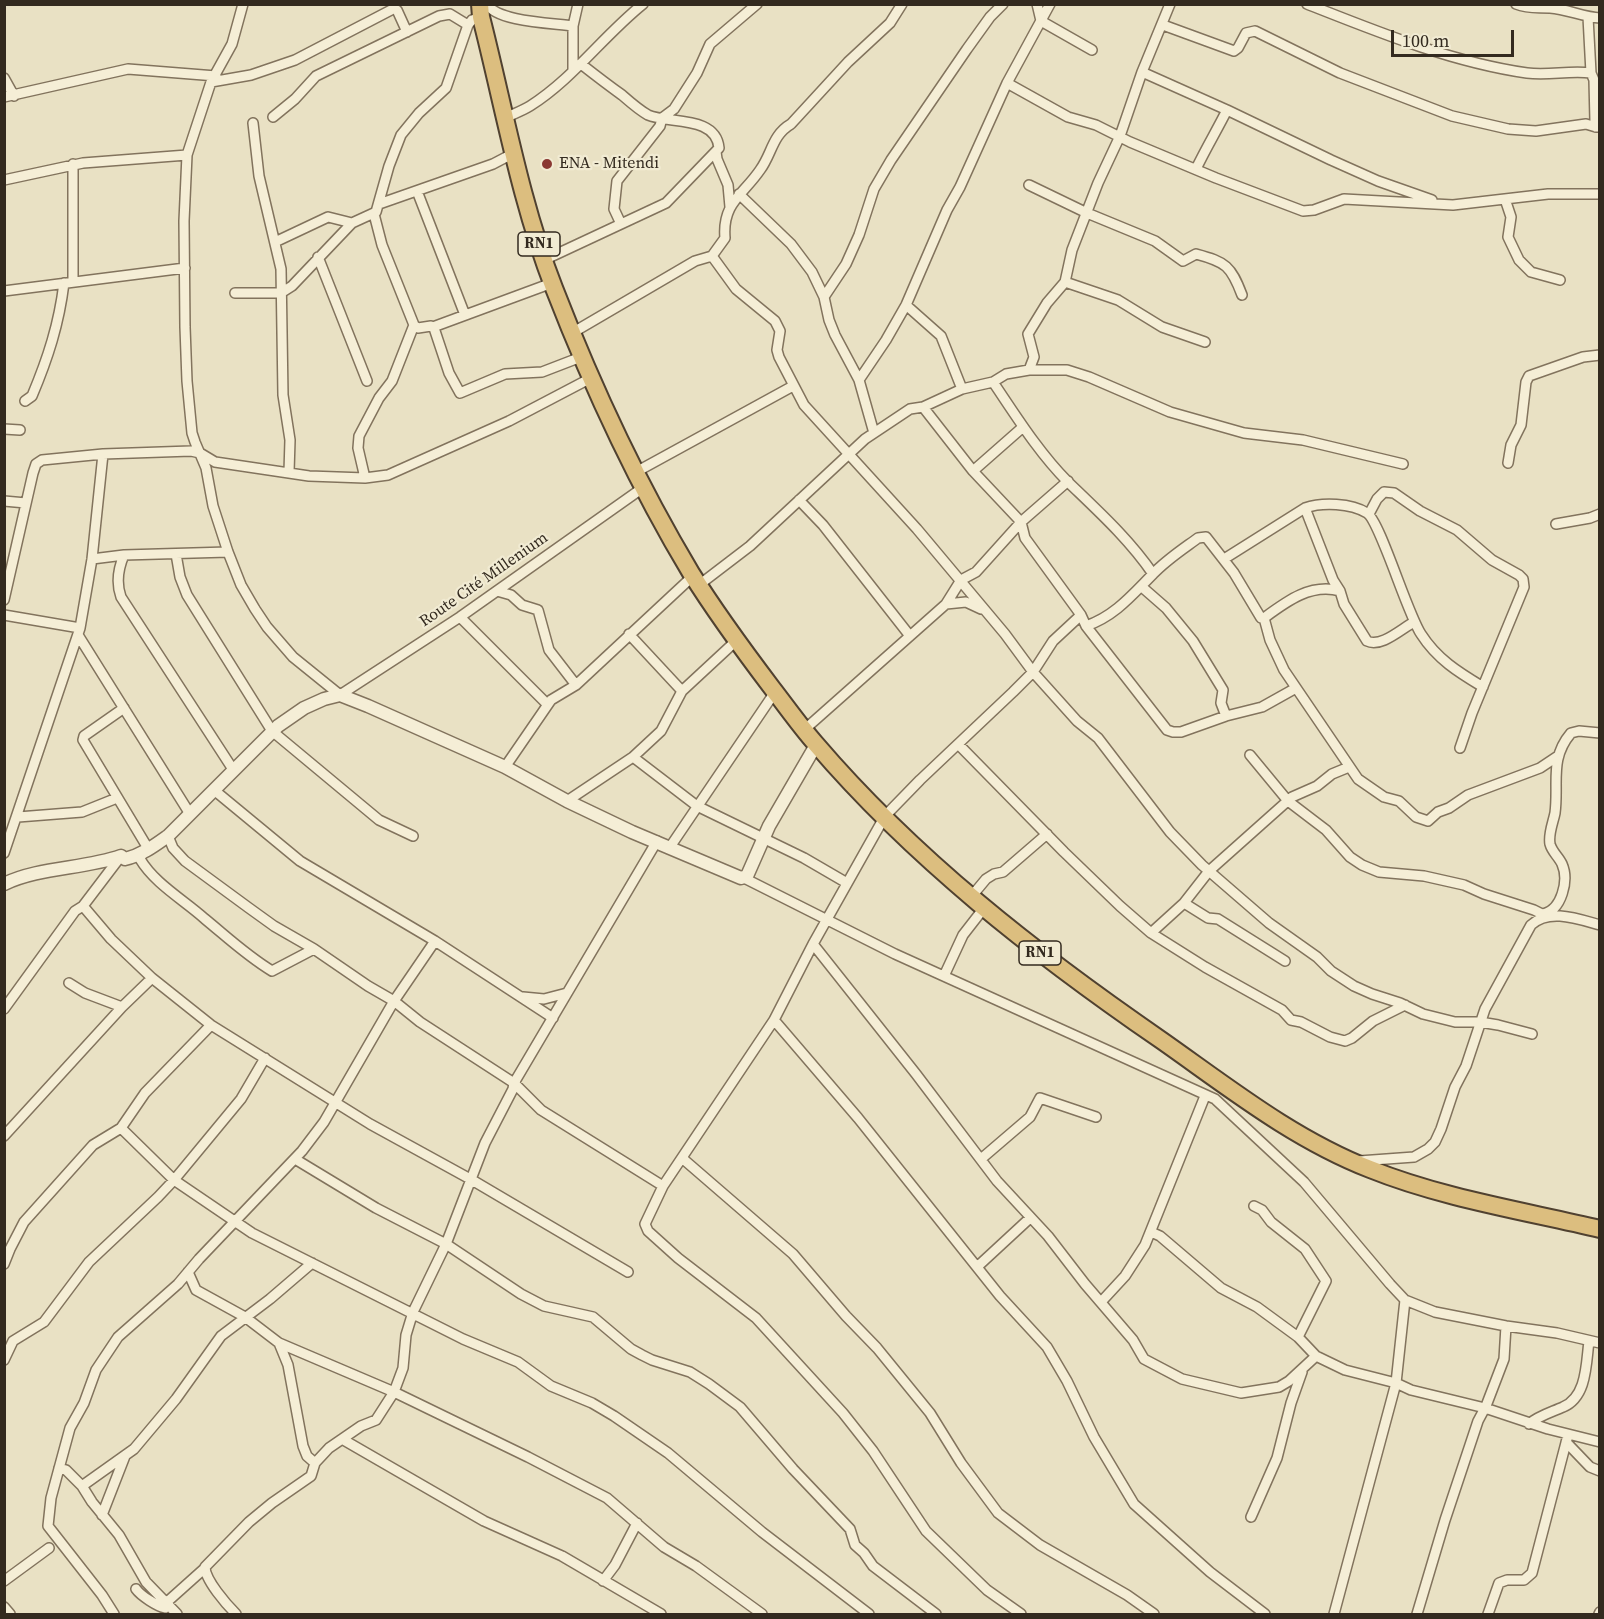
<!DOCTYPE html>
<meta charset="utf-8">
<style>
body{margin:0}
#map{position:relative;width:1604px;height:1619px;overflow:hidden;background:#e9e1c4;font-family:"Source Serif 4",serif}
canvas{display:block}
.frame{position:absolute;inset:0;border:6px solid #332a1f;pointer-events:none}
.scale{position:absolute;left:1391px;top:30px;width:123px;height:27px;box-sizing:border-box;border:3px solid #332a1f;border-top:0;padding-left:8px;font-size:18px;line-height:21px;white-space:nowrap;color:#332a1f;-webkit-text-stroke:4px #f1ebd3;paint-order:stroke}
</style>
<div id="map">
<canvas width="1604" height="1619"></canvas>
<div class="frame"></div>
<div class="scale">100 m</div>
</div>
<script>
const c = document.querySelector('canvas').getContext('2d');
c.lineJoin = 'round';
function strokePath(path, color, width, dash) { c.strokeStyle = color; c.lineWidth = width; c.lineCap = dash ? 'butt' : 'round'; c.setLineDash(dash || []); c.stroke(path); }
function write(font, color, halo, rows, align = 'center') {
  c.font = font + ' "Source Serif 4",serif'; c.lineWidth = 4.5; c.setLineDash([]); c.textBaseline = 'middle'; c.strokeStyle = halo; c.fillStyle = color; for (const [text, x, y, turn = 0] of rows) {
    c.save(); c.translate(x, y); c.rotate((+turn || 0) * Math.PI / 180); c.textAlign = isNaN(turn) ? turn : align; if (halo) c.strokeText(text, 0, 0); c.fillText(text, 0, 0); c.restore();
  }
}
const minor = new Path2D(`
 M243,4L232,44L211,82L187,155L184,221L185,327L187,381L192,433L195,442L206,468L213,506L228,552L241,585L255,609L267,627L293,657L340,695L460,617L644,487
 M487,4C497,22 553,23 573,26
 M1037,4L1041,21L1092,50
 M1307,4C1378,32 1451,62 1527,73C1549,76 1569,70 1591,73L1594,80L1595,122L1596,127H1600
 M1516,4C1529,9 1537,7 1550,8C1567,9 1583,17 1600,18
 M1588,17L1591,73
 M1163,25L1234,51L1238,48L1246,33L1255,31L1340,73L1452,116L1508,129L1536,131L1586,124L1596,127
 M573,71V26L578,4
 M1142,72L1227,110
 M4,78L14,96
 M211,82L251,75L295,60L393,9L397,10L407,32
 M1007,83L1068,117L1096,125L1130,142L1216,178L1303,211L1314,210L1344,199L1453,205L1548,194H1600
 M4,97L128,69L216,76
 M273,117L295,99L316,76L439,16L450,14L468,25
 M505,118C513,114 522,111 530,106C573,79 603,36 643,4
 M253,123L259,176L281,269L283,395L290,440L289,472
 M716,152L717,159L728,185L730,207
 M1196,169C1206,148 1217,130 1227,110L1331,160L1378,181L1432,200
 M4,180L83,163L187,155
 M1029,185L1087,213L1155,241L1183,261L1196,254C1226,262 1231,266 1242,295
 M417,191L465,315
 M739,194L791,244L812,272L824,297L829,320L835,335L859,380L874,433
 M1505,199L1511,217L1508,237L1519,260L1531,272L1560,280
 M379,204L493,164L514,153
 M374,214L382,245L414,325L418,328L431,326L434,328L449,373L460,393L505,374L542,372L581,357
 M621,224L614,209L617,181L660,126L662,118L674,109L697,73L710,44L757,4
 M275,242L328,217L352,223
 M712,256L736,289L775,321L780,331L777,350L779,357L804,405L917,529L1005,634L1033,672L1077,721L1098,738L1170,832L1202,865L1269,923L1317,957L1331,971L1354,986L1372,994L1400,1003L1423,1014L1455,1022H1480L1498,1025L1532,1034
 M318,257L367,381
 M544,260L666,203L719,148C716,115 668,124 648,115C639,110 630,102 622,95C608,85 595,75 581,64
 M73,282V164
 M1065,282L1118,300L1162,327L1205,342
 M4,291L185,268
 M235,293H281L292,286L352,223L376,212L389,166L401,135L419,113L446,88L468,25L472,20L481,17
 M824,297L846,264L859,235L874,189L891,160L967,49L990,17L1003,4
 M906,305L941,336L962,389
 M433,327L552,283
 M572,333L695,261L712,256L725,238C722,203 743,195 760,170C772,154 772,135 791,124L848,62L890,23L902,4
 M1029,370L1034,357L1028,334L1047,303L1065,282L1072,250L1098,183L1120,136L1142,72L1170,4
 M859,380L886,340L906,305L947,210L960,187L1007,83L1050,4
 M993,382C1016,416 1039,453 1068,482C1098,511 1129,539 1153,574
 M25,401L32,396C48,358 59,324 64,283
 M923,407L973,471L1021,522L1025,538L1081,615L1086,626L1167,730L1173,732H1181L1226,716L1262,707L1296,688
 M4,429L20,430
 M1508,463L1511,445L1521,425L1526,382L1529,376L1583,357L1600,355
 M973,471L1023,427
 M636,472L793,386
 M365,478L358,448L359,436L379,398L392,381L414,325
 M799,500L823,525L910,636
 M4,501L26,503
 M1305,508L1333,580L1340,591L1344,604L1367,641C1381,648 1401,629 1414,622
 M1369,514L1377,499L1384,492L1394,493L1420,511L1457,530L1492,560L1519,575L1523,579L1524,587L1472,713L1460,748
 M1556,524L1590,518L1600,514
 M176,554L180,577L187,595L272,731L379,820L413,836
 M124,555C118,569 116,583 121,597L234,771
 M92,559L124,555L228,552
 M1224,559L1305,508C1322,502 1351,503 1367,513C1380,521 1407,613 1421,634C1437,659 1458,672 1483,687
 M699,585L750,546L865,439L910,409L923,407L962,389L993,382L1006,374L1029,370H1067L1089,377L1170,412L1244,433L1303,440L1403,464
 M1142,587L1166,608L1193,641L1223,690L1221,703L1226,716
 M497,591L511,595L522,605L538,610L549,650L576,685
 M4,600L33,473L36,464L42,460L103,454L191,451L200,453L215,462L309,476L365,478L388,475L509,421L591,378
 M946,604L966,602L981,609
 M4,615L80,628
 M460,617L547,704
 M1264,618C1287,601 1311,583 1340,591
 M1086,626C1115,616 1132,595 1153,574C1166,560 1183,549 1198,538L1206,537L1234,573L1261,618H1264L1270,640L1284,670L1358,779L1384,797L1399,801L1416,817L1428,821L1438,812L1449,808L1468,795L1540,768L1558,756
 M629,634L682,691
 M78,635L190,814
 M124,708L84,736L83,740L149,850
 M804,730L946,604L961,580L976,572L1021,522L1068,481
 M959,745L1064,852L1120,906L1151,933L1205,967L1282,1010L1291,1020L1301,1022L1330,1037L1345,1041L1352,1038L1373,1021L1405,1005
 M1250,755L1288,801L1326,830L1350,857L1362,865L1379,872L1424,876L1464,885L1484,894L1534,910L1546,916
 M633,757L697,806L804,858L847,883
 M505,767L551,700L576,685L693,576
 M214,790L300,861L435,941L553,1018
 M567,801L633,757L661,731L682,691L737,640
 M18,817L82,812L117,798
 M168,836L173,848L185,861L249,908L274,926L314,949L368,986L394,1001L420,1022L514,1083L541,1110L663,1186
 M670,847L775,692
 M4,853L80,628L92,559L103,454
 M142,854L140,859C155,884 184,900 205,919C227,937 247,956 272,971L314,949
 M744,878L895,954L1215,1099L1304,1182L1390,1284L1405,1300L1435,1312L1506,1326L1557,1333L1600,1343
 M971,897L986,879L994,874L1003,872L1047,834
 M1184,903L1208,918L1218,919L1285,961
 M83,906L111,939L152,978L211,1025L370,1124L472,1180L628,1272
 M1543,914C1562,910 1569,880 1562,864C1559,857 1552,852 1550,844C1548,834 1553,823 1555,813C1559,783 1549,759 1571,733L1579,731L1600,733
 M1151,933L1184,903L1209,871L1292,797L1317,786L1332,774L1349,767
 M813,944L916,1074L997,1181L1048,1236L1085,1284L1133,1340L1144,1359L1182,1379L1241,1393L1279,1387L1289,1381L1316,1356
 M944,976L963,935L984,908
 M69,983L85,993L122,1007
 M523,997L544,999L567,993
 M4,1009L75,911L83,906L121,856
 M774,1020L858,1118L1000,1296L1047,1347L1067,1381L1094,1437L1134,1504L1210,1572L1265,1614
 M121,1128L174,1180L252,1233L463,1339L518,1362L551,1386L592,1403L614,1416L668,1453L762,1532L869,1614
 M4,1136L122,1007L152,978
 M682,1158L793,1254L846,1316L877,1348L930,1413L961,1463L998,1513L1040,1545L1127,1595L1154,1614
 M295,1159L376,1208L446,1244L521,1294L544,1306L593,1317L631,1349L642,1355L652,1360L690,1372L709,1384L740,1407L793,1469L850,1529L855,1545L864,1553L873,1566L936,1614
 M981,1159L1030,1117L1040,1098L1096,1117
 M1359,1161L1414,1157L1428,1149L1435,1142L1441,1129L1455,1087L1466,1066L1485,1009L1531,925C1549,908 1578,919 1600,925
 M1254,1206L1262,1210L1271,1222L1305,1249L1326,1281L1298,1337
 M1151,1232L1160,1236L1221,1288L1257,1307L1298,1337L1316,1356L1345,1370L1396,1383L1411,1390L1485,1408L1548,1429L1600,1442
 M4,1264L10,1249L24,1222L93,1145L121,1128L145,1093L211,1025
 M977,1267L1030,1218
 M188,1272L196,1290L245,1317L279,1343L394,1392L528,1457L607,1498L664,1547L696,1566L762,1614
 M1101,1302L1125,1276L1145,1245L1205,1096
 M279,1343L288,1365L303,1446L307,1456L315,1463
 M4,1360L13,1341L44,1322L89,1262L158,1197L174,1180L241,1099L265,1058
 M1529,1424C1538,1416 1552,1412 1563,1407C1587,1397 1586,1364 1589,1341
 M342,1439L484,1521L562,1556L661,1614
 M1566,1442L1590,1467L1600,1471
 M59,1468L66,1470L82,1486L92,1502L119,1535L146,1582L177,1614
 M82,1486L134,1449L176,1399L221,1336L270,1299L312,1263
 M102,1515L125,1456
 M1251,1517L1277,1458L1291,1403L1302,1372
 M4,1581L49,1548
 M603,1581L615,1565L637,1523
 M136,1589C141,1596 157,1606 165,1608L167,1602L205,1568
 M4,1607L10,1614
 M114,1614L102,1595L48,1526L51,1498L70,1428L84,1403L96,1370L118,1337L178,1284L199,1259L302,1151L324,1122L394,1001L435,941
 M236,1614C227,1605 205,1580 205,1567L249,1522L272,1503L311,1476L315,1463L329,1448L361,1426L376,1420L394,1392L403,1368L406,1335L413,1312L446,1244L485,1143L513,1089L514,1083L657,841
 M1021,1614L987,1590L926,1531L873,1451L843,1413L756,1318L678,1258L648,1231L645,1224L663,1186L774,1020L813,944L885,816L920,780L1013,692L1033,672L1053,641L1081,615
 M1334,1614L1396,1383L1405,1300
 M1417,1614L1445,1520L1478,1421L1486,1406L1504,1359L1506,1326
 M1488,1614L1499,1583L1507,1580H1524L1532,1573L1568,1435
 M1599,1614L1600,1612`);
const tertiary = new Path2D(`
 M4,884C39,867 84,869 121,856L125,859C142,855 154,846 168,836L278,726L304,708L324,699L340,695L368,706L505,767L567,801L632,832L741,878L747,876L769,826L816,745`);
const trunk = new Path2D(`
 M480,4L481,17C504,107 520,201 554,288C592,386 637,483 691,573C716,613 744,651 772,688C786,706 800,726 815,743C914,859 1036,954 1161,1040C1228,1087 1293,1139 1370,1169C1442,1198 1524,1211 1600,1229`);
strokePath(minor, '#82735d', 12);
strokePath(tertiary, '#82735d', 15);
strokePath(trunk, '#504130', 20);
strokePath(minor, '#f5eed6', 9);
strokePath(tertiary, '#f5eed6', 12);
strokePath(trunk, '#dcbe7f', 16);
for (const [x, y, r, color] of [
 [547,164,6,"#8a3933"]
]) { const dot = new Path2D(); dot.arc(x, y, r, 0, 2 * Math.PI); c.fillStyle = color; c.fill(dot); strokePath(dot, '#f1ebd3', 2); }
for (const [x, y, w] of [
 [539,244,42],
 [1040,953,42]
]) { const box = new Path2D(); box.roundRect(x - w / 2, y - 12, w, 24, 4.5); c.fillStyle = '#f1ebd3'; c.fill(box); strokePath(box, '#332a1f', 1.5); }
write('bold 15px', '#332a1f', null, [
 ["RN1",539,244],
 ["RN1",1040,953]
]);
write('16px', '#332a1f', '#f1ebd3', [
 ["ENA - Mitendi",559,164]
], 'left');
write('16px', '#332a1f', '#f1ebd3', [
 ["Route Cité Millenium",484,580,-35]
]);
</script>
